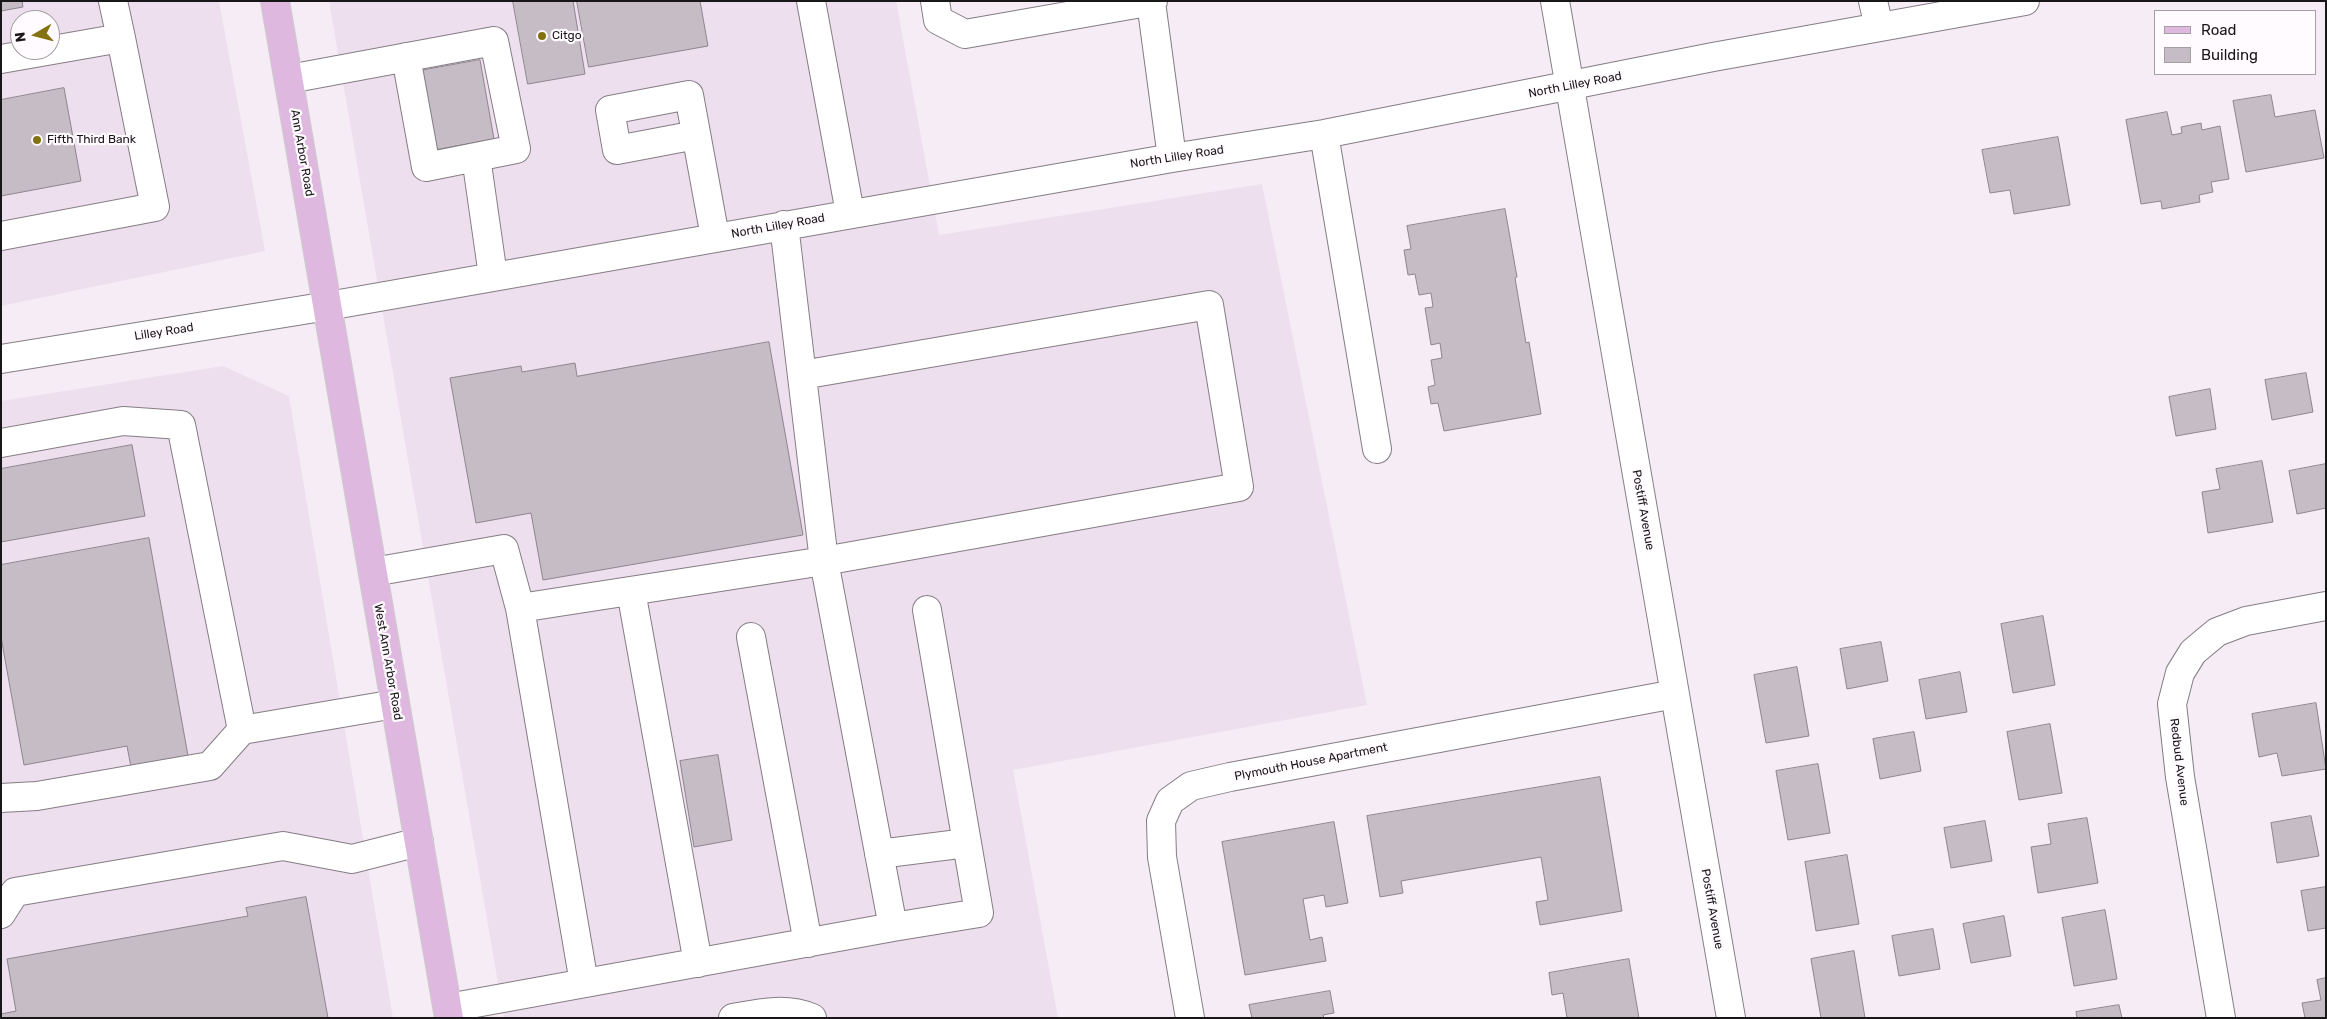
<!DOCTYPE html>
<style>
body{margin:0}
#map{position:relative;width:2327px;height:1019px;overflow:hidden;background:#f5ecf5;font-family:Rubik,sans-serif}
canvas{display:block}
.frame{position:absolute;inset:0;border:2px solid #191619;pointer-events:none}
.legend{position:absolute;left:2154px;top:10px;width:162px;height:65px;box-sizing:border-box;background:#fffbff;border:1px solid #a39fa3;margin:0;padding:6px 9px;list-style:none;font-size:15px;color:#191619}
.legend li{display:flex;align-items:center;gap:10px;height:25px}
.legend b{width:25px;border:1px solid #a39fa3}
.north{position:absolute;left:10px;top:10px;width:50px;height:50px;box-sizing:border-box;background:#fffbff;border:1px solid #a39fa3;border-radius:50%;rotate:262deg;font-size:14px;font-weight:700;line-height:20px;text-align:center;color:#191619}
.north::after{content:'';display:block;margin:auto;width:18px;height:22px;background:#847111;clip-path:polygon(50% 0,100% 100%,50% 72%,0 100%)}
</style>
<div id="map">
<canvas width="2327" height="1019"></canvas>
<div class="frame"></div>
<ul class="legend">
<li><b style="height:6px;background:#dfb8e0"></b>Road</li>
<li><b style="height:14px;background:#c5bcc5"></b>Building</li>
</ul>
<div class="north">N</div>
</div>
<script>
const c = document.querySelector('canvas').getContext('2d');
c.lineJoin = 'round';
function paint(path, color) { c.fillStyle = color; c.fill(path, 'evenodd'); }
function strokePath(path, color, width, dash) { c.strokeStyle = color; c.lineWidth = width; c.lineCap = dash ? 'butt' : 'round'; c.setLineDash(dash || []); c.stroke(path); }
function write(font, color, halo, rows, align = 'center') {
  c.font = font + ' Rubik,sans-serif'; c.lineWidth = 4.5; c.setLineDash([]); c.textBaseline = 'middle'; c.strokeStyle = halo; c.fillStyle = color; for (const [text, x, y, turn = 0] of rows) {
    c.save(); c.translate(x, y); c.rotate((+turn || 0) * Math.PI / 180); c.textAlign = isNaN(turn) ? turn : align; if (halo) c.strokeText(text, 0, 0); c.fillText(text, 0, 0); c.restore();
  }
}
paint(new Path2D(`
 M1,1H219L265,251L1,306ZM20,20H50V50H20Z
 M329,1H896L939,235L1262,184L1367,705L1013,770L1058,1018H504Z
 M223,366L289,396L393,1018H1V401Z`), '#eedfee');
const building = new Path2D(`
 M1,1H22L23,7L1,11Z
 M513,1H573L585,74L528,84Z
 M577,1H700L708,46L589,67Z
 M480,60L494,139L429,151L414,72Z
 M64,88L81,181L1,196V100Z
 M2271,95L2275,117L2315,110L2324,158L2246,172L2233,101Z
 M2167,112L2172,135L2182,133L2181,127L2201,123L2202,130L2220,126L2229,179L2211,182L2213,192L2199,195L2200,202L2162,209L2161,201L2141,204L2126,120Z
 M2058,137L2070,205L2014,214L2010,190L1990,193L1982,150Z
 M1505,209L1517,277L1515,278L1526,343L1529,342L1541,414L1444,431L1438,403L1431,404L1428,387L1435,385L1431,360L1442,358L1440,343L1431,345L1425,308L1433,307L1431,293L1419,295L1415,274L1408,275L1404,250L1411,249L1407,226Z
 M769,342L803,535L543,580L531,513L476,523L450,378L521,366L522,372L575,363L577,376Z
 M2306,373L2313,412L2272,420L2265,380Z
 M2210,389L2216,429L2176,436L2169,397Z
 M132,445L145,516L1,542V469Z
 M2262,461L2273,522L2208,533L2202,492L2220,489L2216,469Z
 M2326,464V508L2297,514L2289,471Z
 M149,538L190,767L133,778L127,746L24,765L1,637V565Z
 M2043,616L2055,685L2013,693L2001,624Z
 M1881,642L1888,681L1847,689L1840,649Z
 M1797,667L1809,736L1766,743L1754,675Z
 M1960,672L1967,712L1926,719L1919,680Z
 M2316,703L2326,769L2282,776L2277,753L2259,757L2252,714Z
 M2050,724L2062,793L2019,800L2007,732Z
 M1914,732L1921,771L1880,779L1873,739Z
 M718,755L732,840L694,847L680,761Z
 M1818,764L1830,833L1788,840L1776,771Z
 M1600,777L1622,911L1540,925L1536,902L1548,900L1541,857L1401,881L1403,893L1380,897L1367,816Z
 M2311,816L2319,856L2277,863L2271,823Z
 M2087,818L2098,883L2038,893L2031,847L2051,844L2048,824Z
 M1985,821L1992,861L1951,868L1944,828Z
 M1334,822L1348,903L1326,907L1324,895L1303,899L1310,940L1322,937L1326,961L1245,975L1222,842Z
 M1847,855L1859,924L1816,931L1805,862Z
 M2326,887V928L2308,931L2301,891Z
 M306,897L328,1018H1V1014L16,1011L7,959L248,916L246,908Z
 M2105,910L2117,979L2074,986L2062,918Z
 M2004,916L2011,956L1971,963L1963,924Z
 M1933,929L1940,969L1899,976L1892,936Z
 M1854,951L1865,1018H1821L1811,959Z
 M1629,959L1639,1018H1567L1563,993L1552,995L1549,973Z
 M2326,978V1018H2305L2302,1003L2321,1000L2317,980Z
 M1330,991L1334,1013L1323,1015L1324,1018H1252L1249,1005Z
 M2119,1005L2122,1018H2077L2076,1012Z`);
paint(building, '#c5bcc5');
strokePath(building, '#8e868e', 1);
const minor = new Path2D(`
 M113,1L121,38
 M811,1L850,213
 M935,1L938,20L965,34L1153,1
 M1555,1L1731,1018
 M1873,1L1879,27
 M1151,2L1172,158
 M406,57L426,167L476,157
 M1,59L121,38L155,207L1,236
 M289,79L494,41L516,149L476,157L493,276
 M1324,134L1377,449
 M696,135L617,150L610,110L689,95L715,237
 M1,359L328,306L1172,158L1324,134L1713,57L2025,1
 M1,443L123,421L181,425L242,730L395,704
 M373,572L504,549L520,608
 M631,591L698,963
 M751,637L808,943
 M1,798L37,796L210,766L242,730
 M879,854L967,843
 M1,914L15,892L283,846L352,859L419,842
 M893,927L979,913L927,610
 M584,983L520,608L824,561L1239,487L1209,305L802,375
 M448,1008L893,927L824,561L784,225
 M733,1018C760,1013 786,1007 812,1018
 M1190,1018L1162,857L1161,821L1170,801L1191,786L1230,777L1675,694
 M2221,1018L2180,777L2172,704L2180,673L2193,652L2217,632L2246,621L2326,606`);
const major = new Path2D(`
 M275,1L449,1018`);
strokePath(minor, '#857d85', 30);
strokePath(major, '#ccc', 30);
strokePath(minor, '#fff', 28);
strokePath(major, '#dfb8e0', 28);
for (const [x, y, r, color] of [
 [542,36,5,"#847111"],
 [37,140,5,"#847111"]
]) { const dot = new Path2D(); dot.arc(x, y, r, 0, 2 * Math.PI); c.fillStyle = color; c.fill(dot); strokePath(dot, '#fffbff', 2); }
write('12px', '#191619', '#fffbff', [
 ["Citgo",552,36],
 ["Fifth Third Bank",47,140]
], 'left');
write('12px', '#191619', '#fffbff', [
 ["North Lilley Road",1575,85,-11],
 ["Ann Arbor Road",302,153,80],
 ["North Lilley Road",1177,157,-9],
 ["North Lilley Road",778,226,-10],
 ["Lilley Road",164,332,-9],
 ["Postiff Avenue",1643,510,80],
 ["West Ann Arbor Road",388,662,80],
 ["Plymouth House Apartment",1311,762,-11],
 ["Redbud Avenue",2179,762,83],
 ["Postiff Avenue",1712,909,80]
]);
</script>
